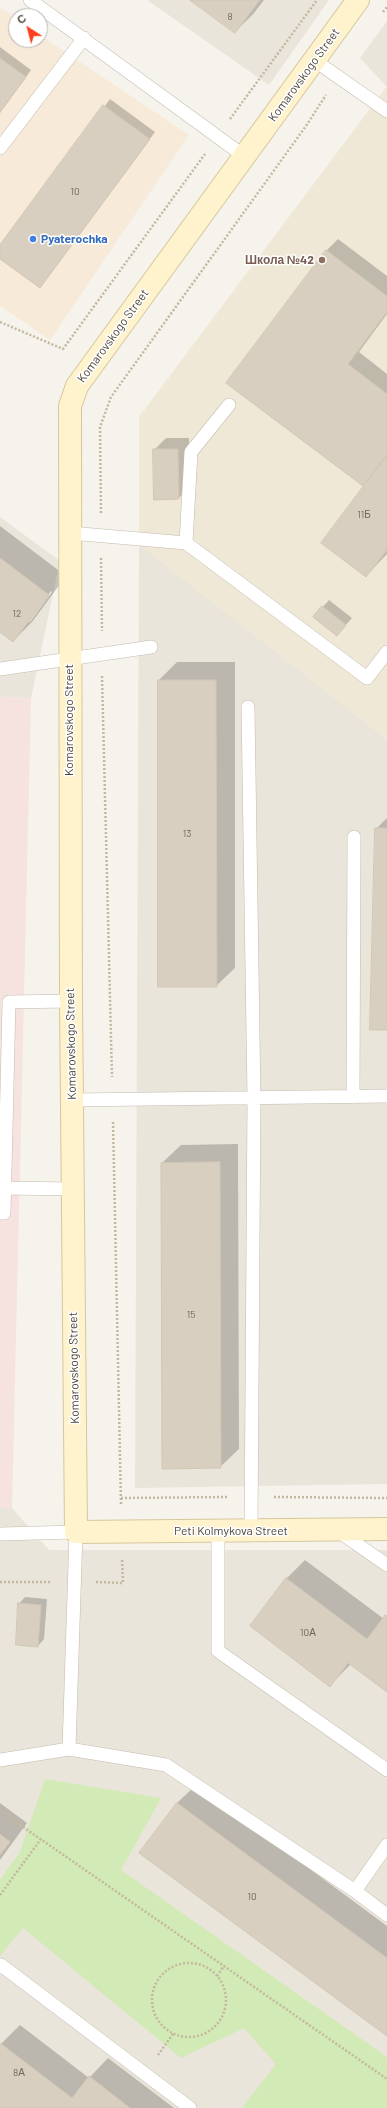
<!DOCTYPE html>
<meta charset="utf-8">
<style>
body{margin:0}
#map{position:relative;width:387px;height:2108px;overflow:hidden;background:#f6f3ec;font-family:Barlow,sans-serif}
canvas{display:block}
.north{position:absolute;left:8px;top:8px;width:40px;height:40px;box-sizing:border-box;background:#fff;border:1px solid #b7b4b0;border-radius:50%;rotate:324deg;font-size:11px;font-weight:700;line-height:16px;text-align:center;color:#4b4439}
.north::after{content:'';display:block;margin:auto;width:14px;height:18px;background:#fc3f1d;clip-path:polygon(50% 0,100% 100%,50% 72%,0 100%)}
</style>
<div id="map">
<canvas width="387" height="2108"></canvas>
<div class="north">С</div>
</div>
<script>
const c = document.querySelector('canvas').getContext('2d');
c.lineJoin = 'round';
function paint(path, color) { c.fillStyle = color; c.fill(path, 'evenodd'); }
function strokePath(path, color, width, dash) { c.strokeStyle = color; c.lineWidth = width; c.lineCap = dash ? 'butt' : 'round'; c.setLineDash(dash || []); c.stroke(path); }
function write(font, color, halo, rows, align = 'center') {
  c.font = font + ' Barlow,sans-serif'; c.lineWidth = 3; c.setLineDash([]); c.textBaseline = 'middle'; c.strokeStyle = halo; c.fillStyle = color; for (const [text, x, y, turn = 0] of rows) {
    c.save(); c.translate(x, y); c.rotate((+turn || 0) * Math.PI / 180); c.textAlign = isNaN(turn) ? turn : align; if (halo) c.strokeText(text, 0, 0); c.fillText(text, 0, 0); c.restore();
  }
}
paint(new Path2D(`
 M147,0H329L269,85Z
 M387,21V87L360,58Z
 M0,517L60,561L31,698L0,697Z
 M139,544L387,739V1484L135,1488Z
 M0,1508H12L49,1550H387V2108H0Z`), '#eae5da');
paint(new Path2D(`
 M0,8L16,18V40H40V35L189,135L50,340L0,306Z`), '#f7ead8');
paint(new Path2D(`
 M387,86V739L139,545V417Z`), '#efe8d6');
paint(new Path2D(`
 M0,697L31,698L12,1508H0Z`), '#f6e3e0');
paint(new Path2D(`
 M45,1779L161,1798L121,1870L387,2057V2108H242L276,2064L244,2028L181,2058L23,1928L0,1956V1880L20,1852Z`), '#d2eab5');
paint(new Path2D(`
 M192,0H264L254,13L235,32Z
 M0,47L31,70L0,113Z
 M110,99L155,132L40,287L0,257V247Z
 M338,239L387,276V314L359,352L387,374V554L366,576L367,483L326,251Z
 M166,438H189L190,486L179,498L154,450Z
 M0,526L66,576L32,622L13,641L0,631ZM51,591L52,592L30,622H27Z
 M329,600L352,618L337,635L314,617Z
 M177,662H235V968L216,986L159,680Z
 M387,818V1029L376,829Z
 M238,1144L239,1449L220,1467L162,1163L181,1145Z
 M305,1560L384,1619L387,1615V1691L351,1664L330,1685L286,1579Z
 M25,1597L47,1599L44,1639L38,1646L19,1604Z
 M196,1785L387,1926V2035L177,1803Z
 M0,1803L27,1823L0,1860Z
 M20,2025L89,2078L108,2058L174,2108H2L0,2107V2045Z`), '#0003');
const building = new Path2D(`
 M190,0H260L235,33Z
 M0,58L26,77L0,112Z
 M103,105L150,139L40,288L0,259V245Z
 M326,250L387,296V312L348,364L387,394V455L363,486L226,383Z
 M153,449H178L179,499L154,500Z
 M387,455V550L366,577L321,543Z
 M0,558L49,595L13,642L0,632Z
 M322,606L346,625L337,636L313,617Z
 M158,680H216L217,987H158Z
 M375,828H387V1030H370Z
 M220,1162L221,1468L162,1469L161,1163Z
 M286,1578L367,1639L385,1615L387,1616V1692L348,1663L330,1687L250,1626Z
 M18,1603L41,1605L38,1647L16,1645Z
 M177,1803L387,1958V2036L139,1853Z
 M0,1834L10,1842L0,1855Z
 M0,2043L72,2098L89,2076L130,2108H0Z`);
paint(building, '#d8cfc1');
strokePath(building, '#d3c7b4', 1);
const lane = new Path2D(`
 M30,0L244,156
 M314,60L387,111
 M0,148L84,38
 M70,533L186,543L367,678L387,652
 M186,543L191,452L229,405
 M0,669L151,647
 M248,707L254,1099L251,1531
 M353,1097L354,837
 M72,1100L387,1096
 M5,1188L73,1189
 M0,1213H4L9,1002L71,1001
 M218,1531V1651L387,1770
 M338,1531L387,1565
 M0,1534L76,1532L69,1749
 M0,1760L69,1749L166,1765L355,1891L387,1915
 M355,1891L387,1845
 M0,1967L1,1965L190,2108`);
const secondary = new Path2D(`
 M358,0L77,386L70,406L71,1001L76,1532L387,1529`);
strokePath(lane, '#c2bbae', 14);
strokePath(secondary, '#d6c79b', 24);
strokePath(new Path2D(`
 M383,12L387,7
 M230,119L317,0
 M0,322L63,349L205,154
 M101,513L100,427L111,397L306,126L326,95
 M101,558L102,631
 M102,676L112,1077
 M113,1122L121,1505
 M274,1497L387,1498
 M121,1498L229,1497
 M0,1582H51
 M96,1582L123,1583L122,1558
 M0,1811L387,2079
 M0,1895L41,1839
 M152 2000a37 37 0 1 1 74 0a37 37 0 1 1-74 0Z
 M217,1976L224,1966
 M158,2055L173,2034`), '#c4b79f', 2.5, [2, 2]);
strokePath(lane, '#fff', 13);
strokePath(secondary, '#fff3cd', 22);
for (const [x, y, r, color] of [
 [33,239,4,"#3f7fe0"],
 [322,260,4,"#8d6e63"]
]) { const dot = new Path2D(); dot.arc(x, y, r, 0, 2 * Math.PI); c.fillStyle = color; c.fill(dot); strokePath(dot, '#fff', 1.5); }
write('10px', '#6e675b', null, [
 ["8",230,17],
 ["10",75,192],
 ["11Б",364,515],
 ["12",17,614],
 ["13",187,834],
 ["15",191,1315],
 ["10А",308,1633],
 ["10",252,1897],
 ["8А",19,2073]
]);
write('12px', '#4b4439', '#fff', [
 ["Komarovskogo Street",304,75,-54],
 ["Komarovskogo Street",113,336,-54],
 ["Komarovskogo Street",69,720,-90],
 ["Komarovskogo Street",71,1044,-91],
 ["Komarovskogo Street",74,1368,-91],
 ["Peti Kolmykova Street",231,1531]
]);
write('bold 12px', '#366cbe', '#fff', [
 ["Pyaterochka",41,239]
], 'left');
write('bold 12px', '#785e54', '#fff', [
 ["Школа №42",314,260]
], 'right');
</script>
